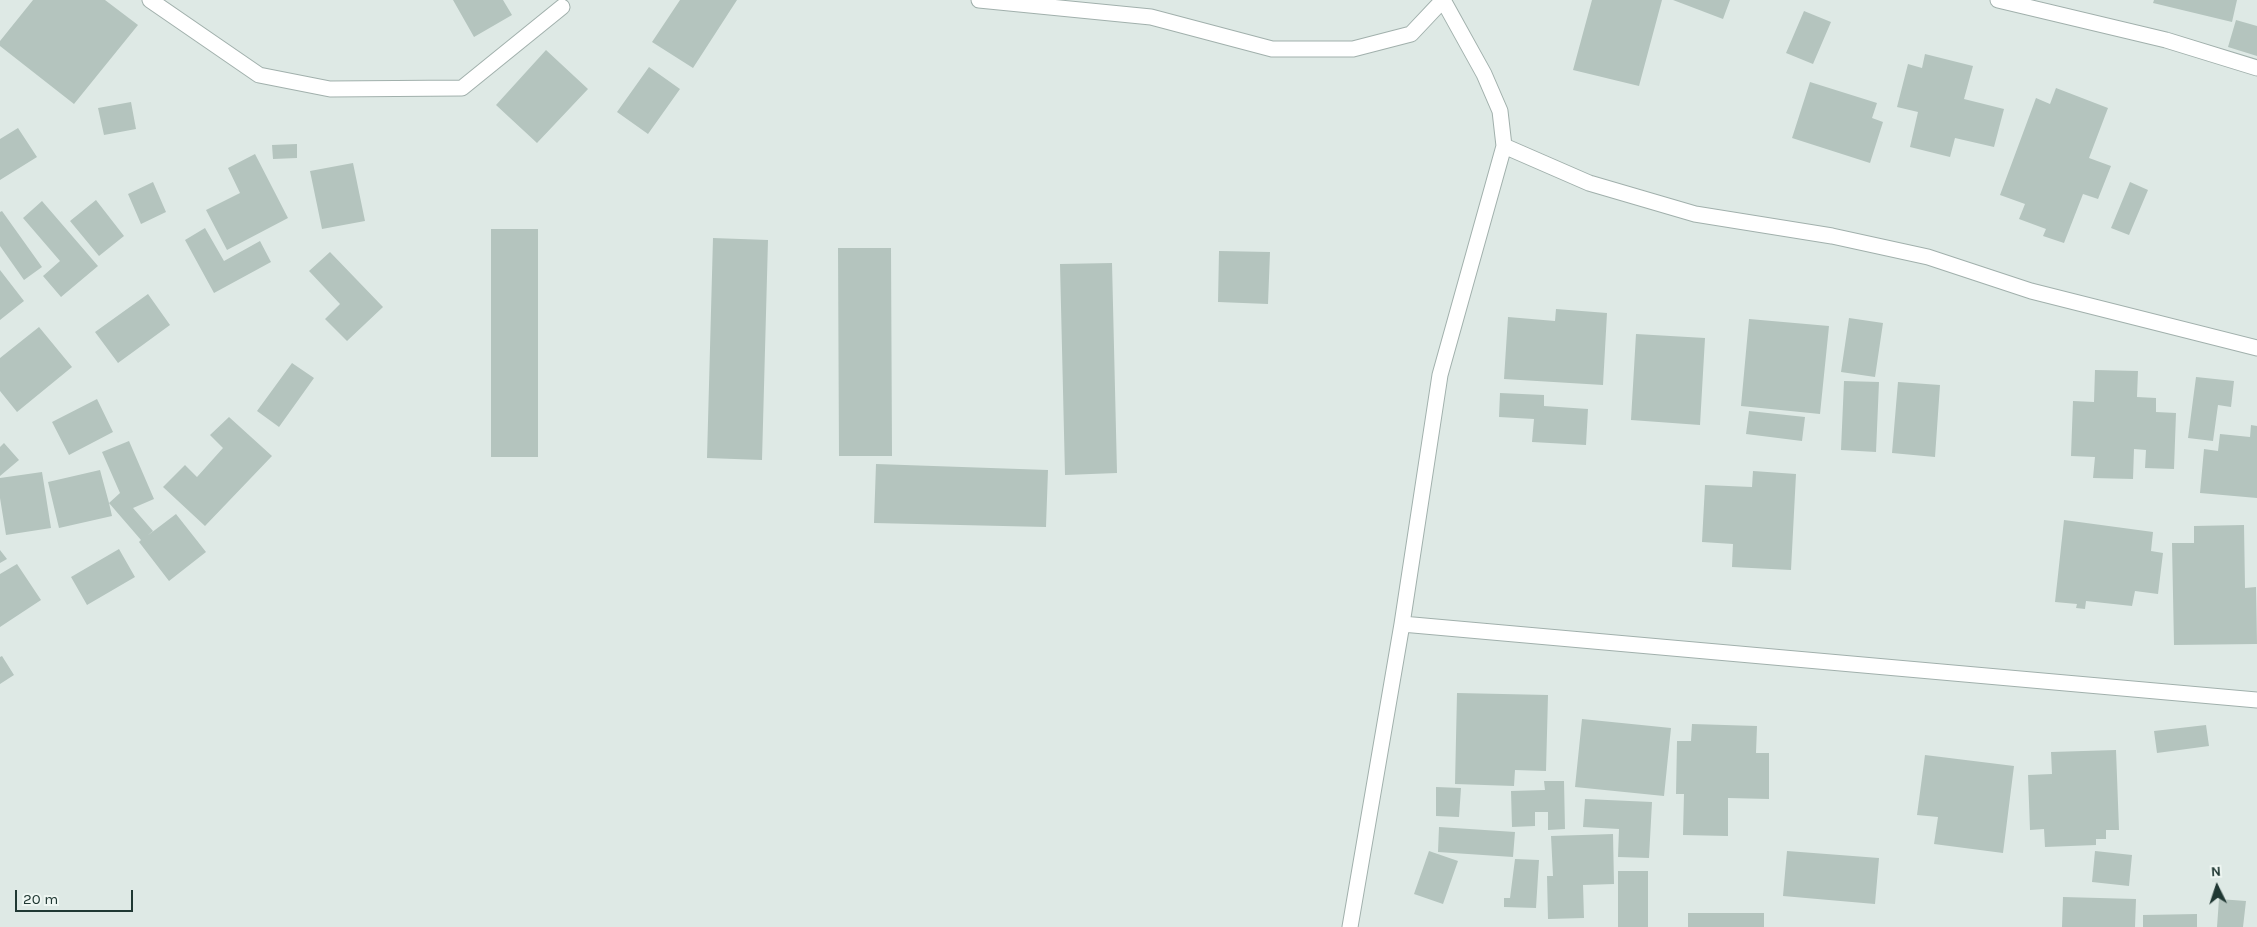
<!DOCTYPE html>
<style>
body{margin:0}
#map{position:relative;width:2257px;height:927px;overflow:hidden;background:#dee9e5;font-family:Karla,sans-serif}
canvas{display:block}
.north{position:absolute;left:2192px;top:862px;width:50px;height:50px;-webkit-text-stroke:4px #eef6f2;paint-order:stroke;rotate:356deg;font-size:14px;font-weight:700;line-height:20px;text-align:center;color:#203833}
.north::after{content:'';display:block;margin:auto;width:18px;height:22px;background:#203833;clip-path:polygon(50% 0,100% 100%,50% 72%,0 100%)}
.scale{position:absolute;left:15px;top:890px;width:118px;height:22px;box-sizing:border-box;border:2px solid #203833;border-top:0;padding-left:6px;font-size:15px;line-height:18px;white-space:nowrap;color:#203833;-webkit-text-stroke:4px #eef6f2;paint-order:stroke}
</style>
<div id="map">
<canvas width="2257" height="927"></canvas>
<div class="north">N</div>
<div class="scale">20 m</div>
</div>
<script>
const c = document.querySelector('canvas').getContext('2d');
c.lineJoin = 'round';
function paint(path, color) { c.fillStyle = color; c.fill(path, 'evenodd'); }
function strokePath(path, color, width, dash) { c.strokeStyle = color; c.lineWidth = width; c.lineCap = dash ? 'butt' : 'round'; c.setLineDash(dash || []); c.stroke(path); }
paint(new Path2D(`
 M33,0H105L138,25L74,104L0,46V41Z
 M453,0H503L512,15L474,37Z
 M680,0H737L693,68L652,42Z
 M1592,0H1662L1639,86L1573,70Z
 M1673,0H1730L1723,19Z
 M2154,0H2237L2232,22L2153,3Z
 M1804,11L1831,22L1813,64L1786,53Z
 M2236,20L2257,26V56L2228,47Z
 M546,50L588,89L537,143L496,105Z
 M1925,54L1973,66L1964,99L2004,109L1994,147L1955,138L1950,157L1910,147L1918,112L1897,107L1908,64L1922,68Z
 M649,67L680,89L648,134L617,112Z
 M1810,82L1877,103L1872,118L1883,122L1870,163L1792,138Z
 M2056,88L2108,108L2089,158L2111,166L2098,199L2083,194L2064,243L2043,236L2046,229L2019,219L2025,204L2000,195L2036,98L2050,104Z
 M131,102L136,129L104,135L98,108Z
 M18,128L37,157L0,180V139Z
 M297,144V158L273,159L272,145Z
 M255,154L288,218L227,250L206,210L240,193L228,168Z
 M353,163L365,221L322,229L310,171Z
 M153,182L166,212L141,224L128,194Z
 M2130,182L2148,190L2129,235L2111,228Z
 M96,200L124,236L99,256L70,221Z
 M42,201L98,266L61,297L43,276L60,261L23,218Z
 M2,211L42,267L24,280L0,246V212Z
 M205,228L224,261L260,241L271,262L214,293L185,240Z
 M491,229H538V457H491Z
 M713,238L768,240L762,460L707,458Z
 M838,248H891L892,456H839Z
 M1219,251L1270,252L1268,304L1218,302Z
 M330,252L383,307L347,341L325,319L340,304L309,271Z
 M1112,263L1117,473L1065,475L1060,264Z
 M0,270L24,301L0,320Z
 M148,294L170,325L118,363L95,332Z
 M1556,309L1607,313L1603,385L1504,379L1508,317L1555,321Z
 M1849,318L1883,323L1875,377L1841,372Z
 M1749,319L1829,326L1820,414L1741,406Z
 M39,327L72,367L17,412L0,391V358Z
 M1636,334L1705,338L1700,425L1631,420Z
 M292,363L314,378L279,427L257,411Z
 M2095,370L2138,371L2137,397L2156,398V412L2176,413L2174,469L2145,468L2146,450L2134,449L2133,479L2093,478L2095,457L2071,456L2073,401L2094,402Z
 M2196,377L2234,381L2231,407L2218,405L2213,441L2188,438Z
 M1844,381L1879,382L1876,452L1841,450Z
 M1898,382L1940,385L1935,457L1892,453Z
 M1500,393L1544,395V406L1588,409L1586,445L1532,442L1534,419L1499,417Z
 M97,399L113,432L69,455L52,422Z
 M1749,411L1805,417L1802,441L1746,434Z
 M229,417L272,456L205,526L163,487L185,465L197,477L223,448L210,435Z
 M2251,425L2257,426V498L2200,493L2204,449L2218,451L2220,434L2250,437Z
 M129,441L154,499L133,508L153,531L147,536L176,514L206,552L169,581L139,542L141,540L109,503L112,516L59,528L48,482L100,470L109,503L120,493L102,452Z
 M4,443L19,460L0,476V447Z
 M876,464L1048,470L1046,527L874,523Z
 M1753,471L1796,474L1791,570L1732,567L1733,544L1702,542L1705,485L1752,487Z
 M42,472L51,528L6,535L0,498V478Z
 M2064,520L2153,532L2151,551L2163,553L2158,594L2135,591L2132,606L2086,601L2085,609L2076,608L2077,604L2055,602Z
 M2244,525L2245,588L2256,587L2257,644L2174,645L2172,543H2194V526Z
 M119,549L135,577L87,605L71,577Z
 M0,550L7,559L0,563Z
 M17,564L41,600L0,627V574Z
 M2,656L14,675L0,684V657Z
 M1457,693L1548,695L1546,771L1515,770L1514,786L1455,784Z
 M1582,719L1671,728L1664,796L1575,787Z
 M1692,724L1757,726L1756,753H1769V799L1728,798V836L1683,835L1684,794H1676L1677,741H1691Z
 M2206,725L2209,746L2157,753L2154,731Z
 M2116,750L2119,830H2106V839H2096V845L2045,847L2044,829L2030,830L2028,775L2052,774L2051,752Z
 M1925,755L2014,766L2003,853L1934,844L1938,817L1917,815Z
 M1544,781H1564L1565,829L1548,830V812H1535V826L1512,827L1511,791L1545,790Z
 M1436,787L1461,788L1459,817L1436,816Z
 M1585,799L1652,802L1649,858L1618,857L1619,829L1583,827Z
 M1439,827L1515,832L1513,857L1438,852Z
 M1613,834L1614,884L1583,885L1584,918L1548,919L1547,876H1553L1551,836Z
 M1429,851L1458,861L1443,904L1414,894Z
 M1787,851L1879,858L1875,904L1783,896Z
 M2095,851L2132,855L2129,886L2092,882Z
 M1515,859L1539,860L1536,908L1504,907V898H1510Z
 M1618,871H1648V927H1618Z
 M2063,897L2136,899L2135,927H2062Z
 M2219,899L2246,901L2243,927H2217Z
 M1688,913H1764V927H1688Z
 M2197,914V927H2143V915Z`), '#b4c4be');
const minor = new Path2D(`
 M150,0L259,75L330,89L462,88L562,7
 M979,0L1151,17L1272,49H1353L1411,34L1443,0
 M1998,0L2166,40L2257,68
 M1504,146L1589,183L1695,214L1832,236L1928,257L2031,291L2257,348
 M1402,624L2257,700
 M1350,927L1402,624L1440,375L1504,146L1500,111L1484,74L1443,0`);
strokePath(minor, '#a1b0ac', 17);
strokePath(minor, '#fff', 15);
</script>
